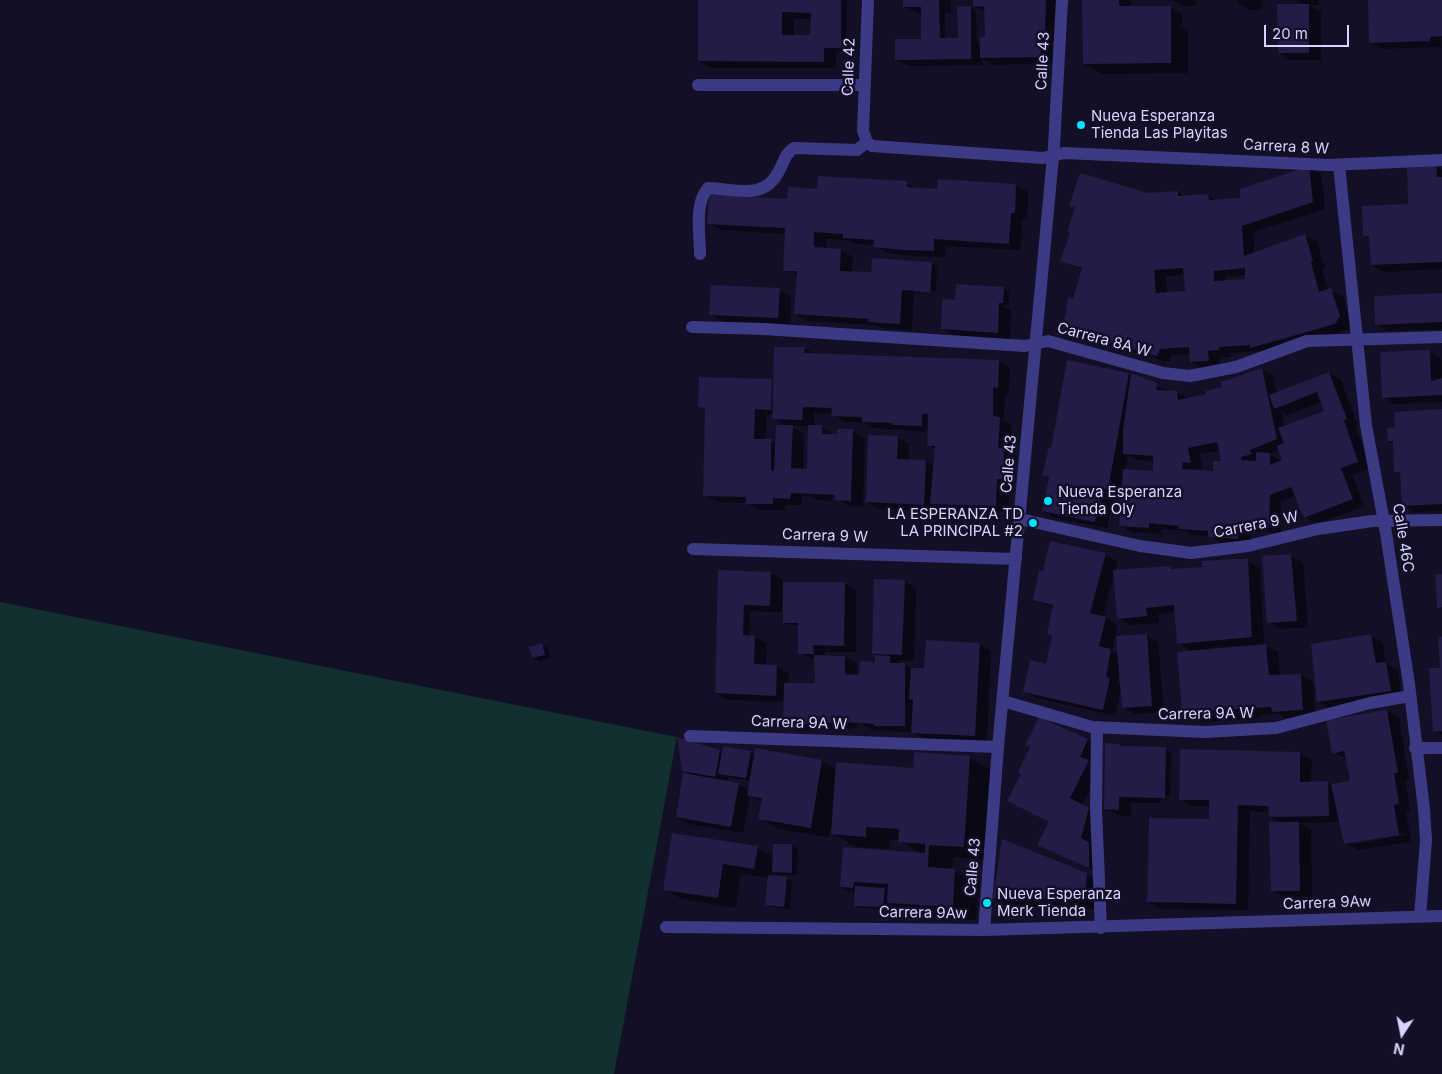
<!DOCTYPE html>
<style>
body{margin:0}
#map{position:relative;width:1442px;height:1074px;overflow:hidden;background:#130f26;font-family:Inter,sans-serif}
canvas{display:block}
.north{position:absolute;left:1377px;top:1009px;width:50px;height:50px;-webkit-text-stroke:4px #130f26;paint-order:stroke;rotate:191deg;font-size:14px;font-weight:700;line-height:20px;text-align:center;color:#d9d4ff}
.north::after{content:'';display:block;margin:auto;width:18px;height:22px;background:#d9d4ff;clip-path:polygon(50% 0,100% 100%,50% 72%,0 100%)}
.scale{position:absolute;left:1264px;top:25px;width:85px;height:22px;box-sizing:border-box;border:2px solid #d9d4ff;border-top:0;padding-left:6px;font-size:15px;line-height:18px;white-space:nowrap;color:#d9d4ff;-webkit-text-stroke:4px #130f26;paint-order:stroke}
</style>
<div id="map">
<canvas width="1442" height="1074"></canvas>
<div class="north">N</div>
<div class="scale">20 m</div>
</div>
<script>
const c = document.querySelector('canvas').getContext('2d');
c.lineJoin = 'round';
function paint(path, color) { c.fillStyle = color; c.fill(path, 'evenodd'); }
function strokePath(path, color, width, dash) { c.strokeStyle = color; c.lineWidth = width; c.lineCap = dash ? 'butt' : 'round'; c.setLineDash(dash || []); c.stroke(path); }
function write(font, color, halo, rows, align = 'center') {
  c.font = font + ' Inter,sans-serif'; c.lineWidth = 5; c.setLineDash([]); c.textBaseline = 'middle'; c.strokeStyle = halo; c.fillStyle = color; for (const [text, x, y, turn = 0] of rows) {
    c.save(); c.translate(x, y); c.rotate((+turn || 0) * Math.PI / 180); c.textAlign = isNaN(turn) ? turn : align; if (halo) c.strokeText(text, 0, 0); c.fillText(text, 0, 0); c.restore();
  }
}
paint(new Path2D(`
 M0,602L677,737L614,1074H0Z`), '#12302f');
paint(new Path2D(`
 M700,0H847L846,51H836V68H711L699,61ZM794,19H812L816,37H794Z
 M904,0H951V13H945V39H959L971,8L976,11L977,42L981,45L986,38V12L975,6V0H1058L1057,42H1052L1053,63L993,65L983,59V65L908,66L896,59L922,40V13H916L904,6Z
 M1084,0H1131V7H1170L1182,14V25H1178L1188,31V73L1102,74L1084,64Z
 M1171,0H1196L1197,6H1182Z
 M1237,0H1261L1262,10H1250L1238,3Z
 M1296,0H1319V5H1309L1321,12V60H1291L1279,53L1304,5Z
 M1369,0H1442L1441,47L1382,49L1370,42Z
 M1436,166L1442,170V269L1384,272L1372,265L1370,238L1365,235L1410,205Z
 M1309,167L1321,174L1325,209L1253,232L1255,253L1305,235L1317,242L1325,268L1322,269L1328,290L1343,296L1351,324L1348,330L1263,354L1258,351L1231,353V357H1219L1220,368L1203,369L1191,362V354L1172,355L1169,362L1102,344L1064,327L1083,270L1061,260L1071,233L1076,208L1071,205L1178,192L1186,197L1208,195L1217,201L1241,199ZM1185,275L1186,292L1167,293L1166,276ZM1246,275V280L1226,281L1225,277Z
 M906,183L917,189L938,190L1016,185L1028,192L1027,219H1022L1021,250L946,246L945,257L916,256L887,253L875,245L856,244L849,240L826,239V249L841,250L853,257L852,273L873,274L932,263L937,266L936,291L914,290V292L936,295L914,293L912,330L882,328L875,325L807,321L795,314L798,274L784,270L786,234L721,230L708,223L818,190Z
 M1003,288L1009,291V305H1001L1011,311L1010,339L954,335L942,328L956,301Z
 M779,290L791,297L790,325L722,321L710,314Z
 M1442,294V329L1389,331L1377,324Z
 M804,348L817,355L998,361L1010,368L1009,394L1005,393L1004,421L1011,425L1010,453L1016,456L1015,486L1009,485L1008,512L943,510L936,506V511L879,509L867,502L897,437L909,444V460L925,461L935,466L936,449L929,445V432L875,428L866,423L845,422L833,414L814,413V426L822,427L834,435L852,431L865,438L863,507L848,506L836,497H832V501L819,500L811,496H802V505H785V510H759L747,503L717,502L704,495L707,411L699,406L772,380L774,382ZM766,415H773V418L788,427L777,444L766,440ZM789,425L809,426L808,470H803L804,434Z
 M1429,351L1441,358L1442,402L1395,404L1383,397Z
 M1261,369L1273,376L1277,393L1329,373L1341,380L1358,426L1356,427L1370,468L1352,475L1364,506L1317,524L1305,517L1296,496L1281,501V533L1251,531L1250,545L1221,543L1209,536L1192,535L1185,531L1161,529V534L1132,532L1120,525L1123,490L1120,496L1114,494L1107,528L1055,518L1043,511L1050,479L1044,475L1052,449L1129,374L1170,392H1176L1189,399L1208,396ZM1322,402L1326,411L1285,427L1281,411L1287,415ZM1220,450L1223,462L1214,473L1194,471L1195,468L1203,469L1199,454ZM1279,450L1284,462L1269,454ZM1128,455L1137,460L1154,461V473L1125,471Z
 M1442,411V511L1415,512L1403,505L1401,474L1396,471L1394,444L1389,441L1396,428Z
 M1106,555L1118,562L1115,571L1170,567L1175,570L1203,568L1248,561L1260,568L1264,645L1278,652L1280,676L1301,675L1313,682L1315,717L1285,718L1277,713L1261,715V718L1201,722L1183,712L1193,652L1178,643L1176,612L1158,614L1159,623L1130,625L1118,618L1114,574L1103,617L1118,625L1112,651L1119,655L1146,635L1158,642L1164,712L1135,714L1123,707L1121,689L1115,716L1037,698L1025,692L1047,665L1053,637L1048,634L1054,608L1034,600ZM1239,646L1240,650L1210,651L1209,648ZM1120,672L1122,686L1117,684Z
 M1291,556L1303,562L1308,627L1280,629L1268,622L1264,557Z
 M771,573L783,580V583H844L856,590V652H825V657H845L857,664V676L876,663V655L873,653L904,581L916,588L914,661H897L913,669L925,670L979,644L991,651L987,742L925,739L913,732L872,730L862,724H857V728L797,731L785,724V702L728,700L716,693L719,604ZM782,600H784V622L790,625H799V653L815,660L816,685L788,684L789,673L776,666H766L767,644L755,637H749L750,611L782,612Z
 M1371,636L1383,643L1386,664L1398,670L1402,697L1331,709L1319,702Z
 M1442,638V735L1434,731L1442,669Z
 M542,645L548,648L550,658L539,661L533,658Z
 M1387,711L1399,718L1409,779L1405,780L1410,811H1406L1411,842L1358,850L1346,843L1341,822L1299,823L1311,830L1312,897H1284L1272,890L1281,823L1270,817V812L1250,811L1248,910L1160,909L1148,902L1210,821V806H1192L1180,799L1300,753L1312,760L1311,783H1328L1332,785L1351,782L1347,759L1334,753ZM1405,833V835L1354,844V841Z
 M679,738L723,753L750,752L755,755L822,761L836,770L914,769L969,758L993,771L987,860L953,857L952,870L979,884L976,920L911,916L889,903V910L861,908L855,905L856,895L841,887L922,854L899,840L890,839L889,849L856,847L832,833L833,827H831L829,837L778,829L760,818L762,803L750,796L743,833L689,824L677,817L693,776L683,770ZM728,777L751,781L749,790L739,784L727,782Z
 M1087,740L1099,747L1101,768L1082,805L1101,816V874L1039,845Z
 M1120,745L1124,747L1165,749L1171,752L1170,797L1161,796V799L1170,800H1161V803H1131V816L1117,815L1105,808Z
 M792,846L798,849L797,875H779L773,872V877L786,878L792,881L790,909L772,907L767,904L769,878L741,873L736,908L682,899L664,889L757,848L774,857Z
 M1086,874L1104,885L1103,909L1012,908L994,898Z`), '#0007');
paint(new Path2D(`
 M698,0H841V48H824V62L698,61ZM782,12L811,13L810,35H782Z
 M903,0H939L940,38H958L957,7L971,6V59L895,60V39H921V7H903Z
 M973,0H1046L1045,36H1040L1041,57L980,58V37H985L984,7L973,6Z
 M1082,0H1119V6H1171V63L1083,64Z
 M1368,0H1442V36L1430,37V41L1369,43Z
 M1277,4H1309V53H1278Z
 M1436,165L1437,177H1442V262L1371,265L1369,236H1363L1362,206L1408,204L1407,166Z
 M1309,166L1313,202L1242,226L1244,256L1305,234L1313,261L1311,262L1319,292L1331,288L1340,316L1335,324L1250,348V345L1219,347V350L1208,351L1209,361L1190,362L1189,347L1160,349L1157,356L1089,337L1090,333L1063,328L1068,297L1073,299L1082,268L1060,261L1070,233L1067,232L1075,207L1069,206L1080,173L1148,193L1178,191V196L1208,194L1209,200L1240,198V189ZM1183,268L1185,291L1156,293L1154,270ZM1245,268V279L1214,281V271Z
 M818,176L907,181V187L937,189L938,179L1016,184L1015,213H1011L1009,244L934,239V251L903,250L873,247L874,240L843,238V234L814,232V247L841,249L840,271L871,272L872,258L932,262L930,292L902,290L900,324L868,322L869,319L794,314L797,271H783L785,228L707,224L709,194L787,199L788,187L817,189Z
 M956,284L1004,287L1003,303H999L998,333L941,329L942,299L955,300Z
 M711,285L780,288L778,318L709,315Z
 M1442,293V322L1375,325L1374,296Z
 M774,347H805L804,353L999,360L998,388L993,387V416L1000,417L998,448H1004L1003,479H997L996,506L930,504L935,446H927L928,414H922V426L892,425V423L862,422V417L831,416L832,408L803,407L802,420L772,419Z
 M1430,350L1431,381L1442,378V395L1382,398L1380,352Z
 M1067,360L1129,373L1108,490L1102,488L1095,522L1042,511L1049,477L1042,476L1049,447L1051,448Z
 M1262,368L1277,439L1250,450L1252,454L1241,457V460L1256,461V452L1270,453V465L1282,460L1277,446L1284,443L1278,428L1324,411L1317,392L1274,409L1269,395L1329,372L1347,419L1344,420L1358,462L1341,468L1353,499L1304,518L1291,487L1270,495L1269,527L1239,525L1238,539L1208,537V531L1178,529L1179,526L1149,523V528L1119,526L1123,469L1153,471V456L1123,454V430L1131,373L1157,383L1156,390L1177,391L1178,400L1206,394V391L1222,387L1221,382ZM1217,442L1221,461H1213V471L1182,469L1183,462L1191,463L1188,448Z
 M699,377L772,379L771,410L755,409L754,439H771V470L774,471L776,425H793L791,468L807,469L808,425H822V434H837V429H853L851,501L834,500L835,495L791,493L790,499L773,498V504H745L746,497L703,496L705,408L698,407Z
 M1442,409V504L1402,506L1400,472H1394L1393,441H1388L1387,428L1395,427L1394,412Z
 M868,435L898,436L897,459L926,460L924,505L866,502Z
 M1050,541L1106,553L1090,613L1106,617L1099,646L1111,649L1106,677L1110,678L1103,710L1023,692L1030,660L1046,664L1052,636L1047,634L1053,605L1033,600L1039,570L1043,571Z
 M1291,554L1297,621L1267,623L1262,556Z
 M1232,559H1248L1252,637L1177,644L1174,605L1146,608L1147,616L1117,619L1113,570L1171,566V569L1202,567L1201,561Z
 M718,570L771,572L770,606L744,605L743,635L755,636L754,664L777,665L776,696L715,693Z
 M1435,574H1442V607L1437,608Z
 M874,579L905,580L902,655L872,654Z
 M783,582H845L844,646L813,645L814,654H798V623H783Z
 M1147,634L1152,706L1122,708L1116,636Z
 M1371,634L1376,663L1386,662L1391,691L1317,702L1311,644Z
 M1438,637H1442V731L1433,732L1429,668H1440Z
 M926,640L980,643L975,736L911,733L913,700L909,699L911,668H924Z
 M542,643L545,655L532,658L529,647Z
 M1266,644L1269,675L1301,674L1303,710L1272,712L1271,707L1182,712L1177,652Z
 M814,655L845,656V674L859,675L860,661L875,662V655L890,656V663H905V726H874V724L845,722L783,725L784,683H815Z
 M1387,710L1398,773H1394L1399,804L1394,805L1399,835L1344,844L1331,784L1350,781L1344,751L1332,754L1326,720Z
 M1039,717L1088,739L1080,757L1089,760L1070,798L1089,808L1081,838L1089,842V868L1037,845L1049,822L1007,801L1021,774L1018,772L1030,747L1025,745Z
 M677,737L720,750L715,777L682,771Z
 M1105,743L1120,744V746L1166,747L1165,798L1119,797V810L1104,809Z
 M723,746L751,751L746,778L718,774Z
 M755,748L822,760L811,828L758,819L762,798L747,796Z
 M1180,749L1300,752V782L1328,781L1329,816L1269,817L1268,806L1238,805L1236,904L1147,902L1149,818L1209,819V800H1179Z
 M914,752L970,756L964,847L929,845L928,867L955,869L953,907L887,903L888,884L854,882L853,888L840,887L843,847L925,853V844L898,842L899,829L866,827V837L831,834L836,762L913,768Z
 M683,773L739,783L731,827L676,817Z
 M1269,822H1299L1300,891H1271Z
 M672,833L758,846L754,869L723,864L718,898L663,890Z
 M1002,839L1087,873L1085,899L993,898Z
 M773,844H792V873L772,872Z
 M768,875L787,877L784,907L765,905Z
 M855,886L885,888L883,907L854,906Z`), '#241b47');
strokePath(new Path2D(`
 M868,0L863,131L867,142L872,146L1043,158L1064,153L1329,165L1442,160
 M698,85H865
 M1339,165L1366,425L1386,533L1409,684L1424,809L1426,840L1420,917
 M700,254C700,234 694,203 708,188C736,189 764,201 779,171C784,162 785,153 794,148L857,150L867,142
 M692,327L764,329L1025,346L1048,341L1163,373L1190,376L1236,367L1307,341L1442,337
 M1020,519L1140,546L1191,553L1248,546L1318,529L1372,521L1442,520
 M693,549L1016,559
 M1003,701L1092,727L1205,732L1276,728L1370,703L1410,696
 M1097,727L1096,810L1101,928
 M690,736L998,747
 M1415,748H1442
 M666,927L984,930L1442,916
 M984,930L998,747L1054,146L1062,0`), '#3d3a85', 12);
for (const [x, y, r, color] of [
 [1081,125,5,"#00e5ff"],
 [1048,501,5,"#00e5ff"],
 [1033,523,5,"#00e5ff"],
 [987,903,5,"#00e5ff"]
]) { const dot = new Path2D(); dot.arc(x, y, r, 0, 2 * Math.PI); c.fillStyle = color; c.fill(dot); strokePath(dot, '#130f26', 2); }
write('15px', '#d9d4ff', '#130f26', [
 ["Calle 43",1043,61,-87],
 ["Calle 42",849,67,-88],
 ["Carrera 8 W",1286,147,3],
 ["Carrera 8A W",1104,340,15],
 ["Calle 43",1009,464,-85],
 ["Carrera 9 W",1256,525,-11],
 ["Carrera 9 W",825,536,2],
 ["Calle 46C",1403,538,81],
 ["Carrera 9A W",1206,714,-1],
 ["Carrera 9A W",799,723,2],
 ["Calle 43",973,867,-85],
 ["Carrera 9Aw",1327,903,-2],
 ["Carrera 9Aw",923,913,1]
]);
write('15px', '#d9d4ff', '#130f26', [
 ["Nueva Esperanza",1091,116],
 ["Tienda Las Playitas",1091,133],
 ["Nueva Esperanza",1058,492],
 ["Tienda Oly",1058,509],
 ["LA ESPERANZA TD",1023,514,"right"],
 ["LA PRINCIPAL #2",1023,531,"right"],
 ["Nueva Esperanza",997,894],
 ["Merk Tienda",997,911]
], 'left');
</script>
